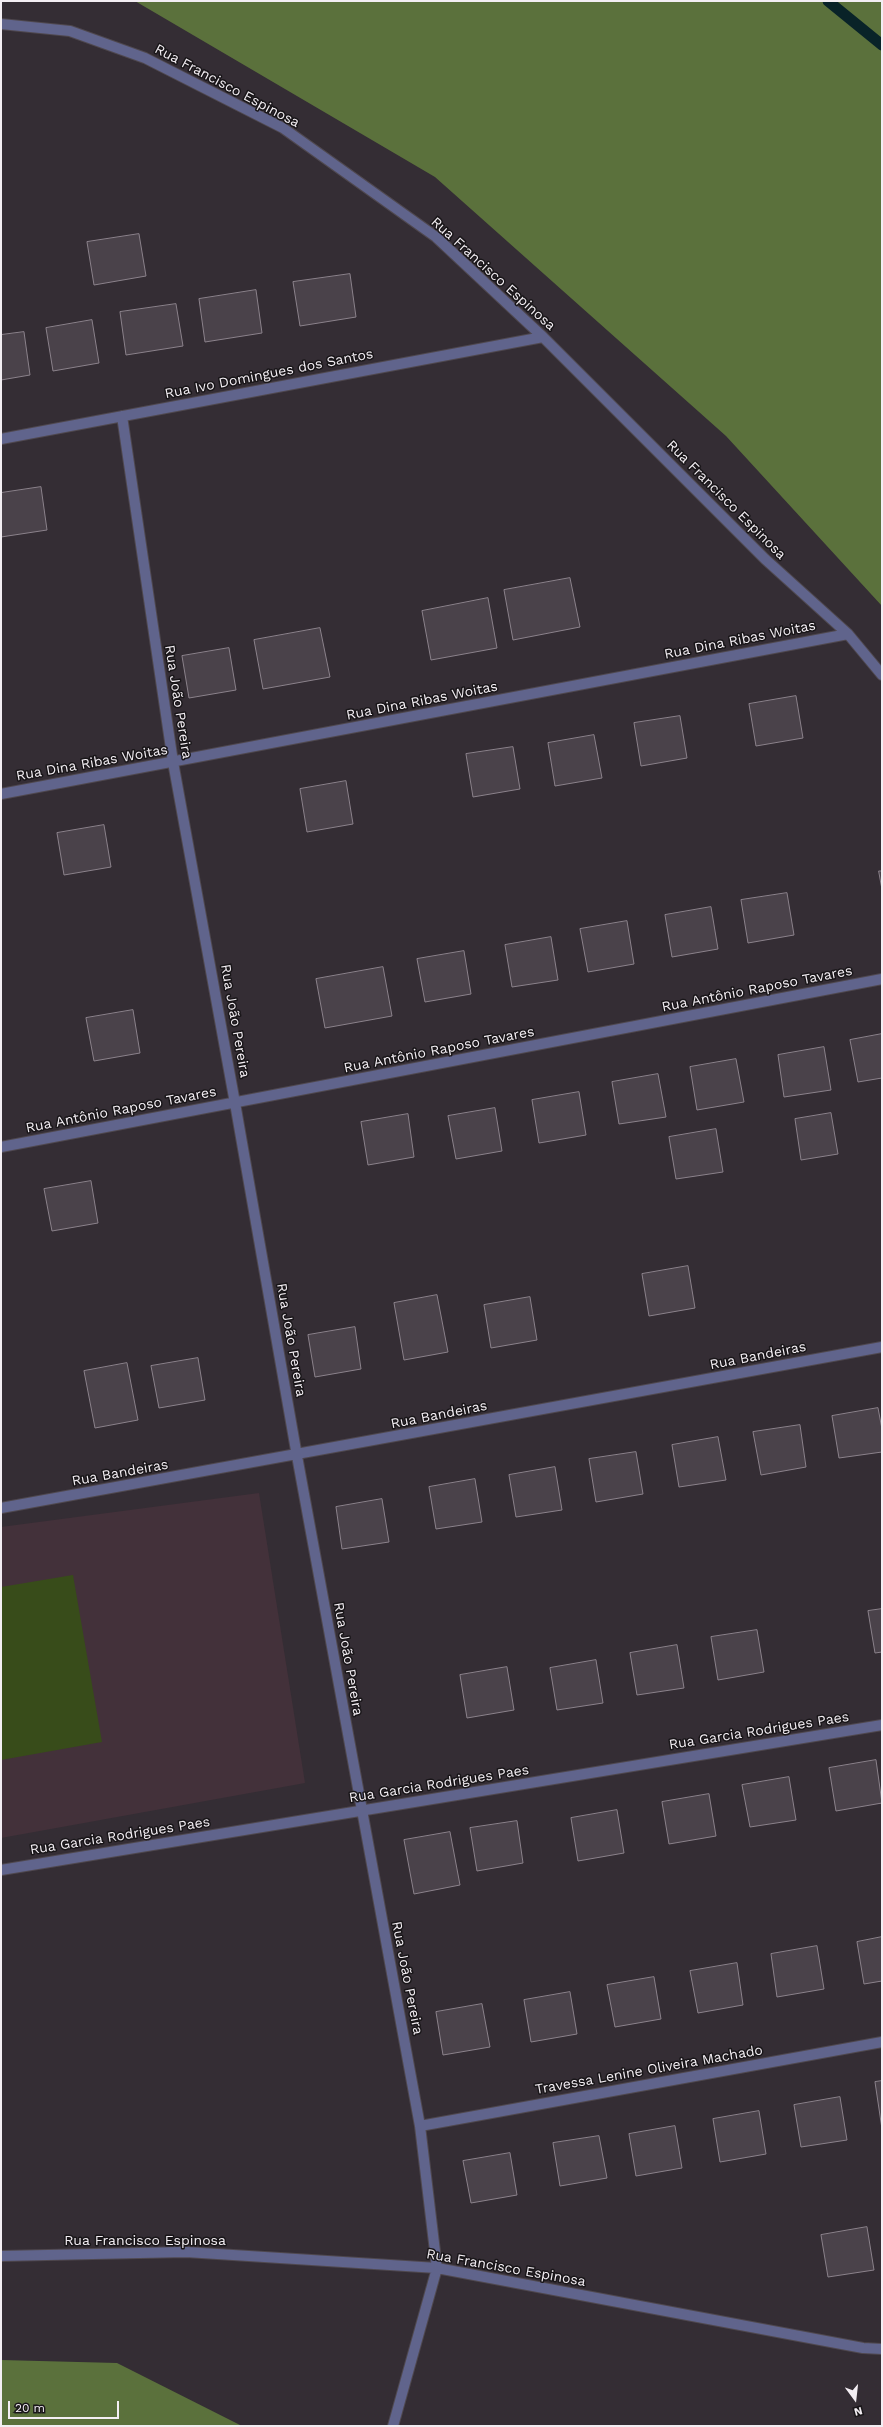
<!DOCTYPE html>
<meta charset="utf-8">
<style>
body{margin:0}
#map{position:relative;width:883px;height:2427px;overflow:hidden;background:#342d34;font-family:"Work Sans",sans-serif}
canvas{display:block}
.frame{position:absolute;inset:0;border:2px solid #f3eef3;pointer-events:none}
.north{position:absolute;left:835px;top:2379px;width:40px;height:40px;-webkit-text-stroke:3px #191619;paint-order:stroke;rotate:165deg;font-size:11px;font-weight:700;line-height:16px;text-align:center;color:#f3eef3}
.north::after{content:'';display:block;margin:auto;width:14px;height:18px;background:#f3eef3;clip-path:polygon(50% 0,100% 100%,50% 72%,0 100%)}
.scale{position:absolute;left:8px;top:2401px;width:111px;height:18px;box-sizing:border-box;border:2px solid #f3eef3;border-top:0;padding-left:5px;font-size:12px;line-height:14px;white-space:nowrap;color:#f3eef3;-webkit-text-stroke:3px #191619;paint-order:stroke}
</style>
<div id="map">
<canvas width="883" height="2427"></canvas>
<div class="frame"></div>
<div class="north">N</div>
<div class="scale">20 m</div>
</div>
<script>
const c = document.querySelector('canvas').getContext('2d');
c.lineJoin = 'round';
function paint(path, color) { c.fillStyle = color; c.fill(path, 'evenodd'); }
function strokePath(path, color, width, dash) { c.strokeStyle = color; c.lineWidth = width; c.lineCap = dash ? 'butt' : 'round'; c.setLineDash(dash || []); c.stroke(path); }
function write(font, color, halo, rows, align = 'center') {
  c.font = font + ' "Work Sans",sans-serif'; c.lineWidth = 3; c.setLineDash([]); c.textBaseline = 'middle'; c.strokeStyle = halo; c.fillStyle = color; for (const [text, x, y, turn = 0] of rows) {
    c.save(); c.translate(x, y); c.rotate((+turn || 0) * Math.PI / 180); c.textAlign = isNaN(turn) ? turn : align; if (halo) c.strokeText(text, 0, 0); c.fillText(text, 0, 0); c.restore();
  }
}
paint(new Path2D(`
 M259,1493L305,1783L1,1838V1527Z`), '#43313a');
paint(new Path2D(`
 M73,1575L102,1742L1,1760V1587Z`), '#384c1a');
paint(new Path2D(`
 M135,1H882V606L726,436L435,177Z
 M1,2360L117,2363L242,2426H1Z`), '#5b713c');
strokePath(new Path2D(`
 M828,1L882,45`), '#092328', 11);
const building = new Path2D(`
 M139,234L146,276L94,285L87,242Z
 M350,274L356,317L300,326L293,282Z
 M256,290L262,333L205,342L199,299Z
 M176,304L183,346L126,355L120,312Z
 M92,320L99,363L53,371L46,328Z
 M24,332L30,375L1,380V335Z
 M41,487L47,530L1,537V493Z
 M570,578L580,627L513,640L504,590Z
 M488,598L497,648L431,660L422,611Z
 M320,628L330,677L263,689L254,640Z
 M229,648L236,690L189,698L182,656Z
 M796,696L803,738L756,746L749,704Z
 M680,716L687,758L641,766L634,723Z
 M594,735L602,778L555,786L548,743Z
 M513,747L520,789L473,797L466,754Z
 M346,781L353,824L307,832L300,789Z
 M104,825L111,867L64,875L57,833Z
 M879,871H882V889Z
 M787,893L794,935L748,943L741,900Z
 M711,907L718,949L672,957L665,915Z
 M627,921L634,964L588,972L580,929Z
 M551,937L558,980L512,987L505,945Z
 M464,951L471,994L425,1002L417,959Z
 M383,967L392,1016L325,1028L316,979Z
 M133,1010L140,1053L94,1061L86,1018Z
 M882,1034V1078L858,1082L850,1040Z
 M824,1047L831,1090L784,1097L778,1055Z
 M736,1059L744,1102L697,1110L690,1067Z
 M658,1074L666,1117L619,1124L612,1082Z
 M579,1092L586,1135L539,1143L532,1100Z
 M495,1108L502,1151L456,1159L448,1116Z
 M831,1113L838,1154L801,1160L795,1119Z
 M408,1114L414,1157L368,1165L361,1122Z
 M716,1129L723,1172L676,1179L669,1137Z
 M91,1181L98,1223L52,1231L44,1189Z
 M688,1266L695,1308L649,1316L642,1274Z
 M437,1295L448,1352L404,1360L394,1303Z
 M530,1297L537,1340L491,1348L484,1305Z
 M355,1327L361,1369L315,1377L308,1335Z
 M198,1358L205,1400L159,1408L151,1366Z
 M127,1363L138,1420L95,1428L84,1371Z
 M878,1408L882,1429V1452L839,1458L832,1416Z
 M800,1425L806,1467L761,1475L753,1432Z
 M718,1437L726,1480L679,1487L672,1445Z
 M636,1452L643,1494L596,1502L589,1459Z
 M555,1467L562,1510L516,1517L509,1475Z
 M475,1479L482,1522L436,1529L429,1487Z
 M382,1499L389,1542L342,1549L336,1507Z
 M882,1609V1652L875,1653L868,1611Z
 M757,1630L764,1672L718,1680L711,1637Z
 M677,1645L684,1688L637,1695L630,1653Z
 M596,1660L603,1703L557,1710L550,1668Z
 M507,1667L514,1710L467,1718L460,1675Z
 M876,1760L882,1803L836,1811L829,1768Z
 M789,1777L796,1820L750,1827L742,1785Z
 M709,1794L716,1836L669,1844L662,1802Z
 M617,1810L624,1853L578,1861L571,1818Z
 M517,1821L523,1863L477,1871L470,1828Z
 M450,1832L460,1885L414,1894L404,1840Z
 M882,1937V1981L864,1984L857,1942Z
 M817,1946L824,1989L777,1997L771,1954Z
 M737,1963L743,2005L698,2013L690,1971Z
 M654,1977L661,2019L615,2027L607,1985Z
 M570,1992L577,2034L531,2042L524,2000Z
 M482,2004L490,2047L443,2055L436,2012Z
 M882,2081V2129L875,2082Z
 M840,2097L847,2140L801,2147L794,2105Z
 M759,2111L766,2154L720,2162L713,2119Z
 M675,2126L682,2168L636,2176L629,2134Z
 M599,2136L607,2178L560,2186L553,2143Z
 M510,2153L517,2195L471,2203L463,2161Z
 M867,2227L874,2270L828,2277L821,2235Z`);
paint(building, '#4a424a');
strokePath(building, '#8b828b', 1);
const minor = new Path2D(`
 M1,24L70,31L145,58L283,128L436,237L543,337L765,559L848,634L882,675
 M122,416L173,762L235,1103L297,1456L420,2126L437,2268L393,2426
 M1,439L543,337
 M1,794L848,634
 M1,1147L882,979
 M1,1508L882,1347
 M1,1870L882,1725
 M420,2126L882,2042
 M1,2256L186,2252L437,2268L863,2348L882,2349`);
strokePath(minor, '#4f484f', 12);
strokePath(minor, '#60648c', 10);
write('14px', '#f3eef3', '#191619', [
 ["Rua Francisco Espinosa",227,86,28],
 ["Rua Francisco Espinosa",493,274,42],
 ["Rua Ivo Domingues dos Santos",269,374,-11],
 ["Rua Francisco Espinosa",726,500,45],
 ["Rua Dina Ribas Woitas",740,640,-11],
 ["Rua Dina Ribas Woitas",422,701,-11],
 ["Rua João Pereira",178,702,81],
 ["Rua Dina Ribas Woitas",92,763,-10],
 ["Rua Antônio Raposo Tavares",757,989,-11],
 ["Rua João Pereira",235,1021,80],
 ["Rua Antônio Raposo Tavares",439,1050,-11],
 ["Rua Antônio Raposo Tavares",121,1110,-11],
 ["Rua João Pereira",291,1340,80],
 ["Rua Bandeiras",758,1356,-11],
 ["Rua Bandeiras",439,1415,-11],
 ["Rua Bandeiras",120,1473,-10],
 ["Rua João Pereira",348,1659,80],
 ["Rua Garcia Rodrigues Paes",759,1731,-9],
 ["Rua Garcia Rodrigues Paes",439,1784,-9],
 ["Rua Garcia Rodrigues Paes",120,1836,-9],
 ["Rua João Pereira",407,1978,79],
 ["Travessa Lenine Oliveira Machado",649,2070,-10],
 ["Rua Francisco Espinosa",145,2241],
 ["Rua Francisco Espinosa",506,2268,10]
]);
</script>
